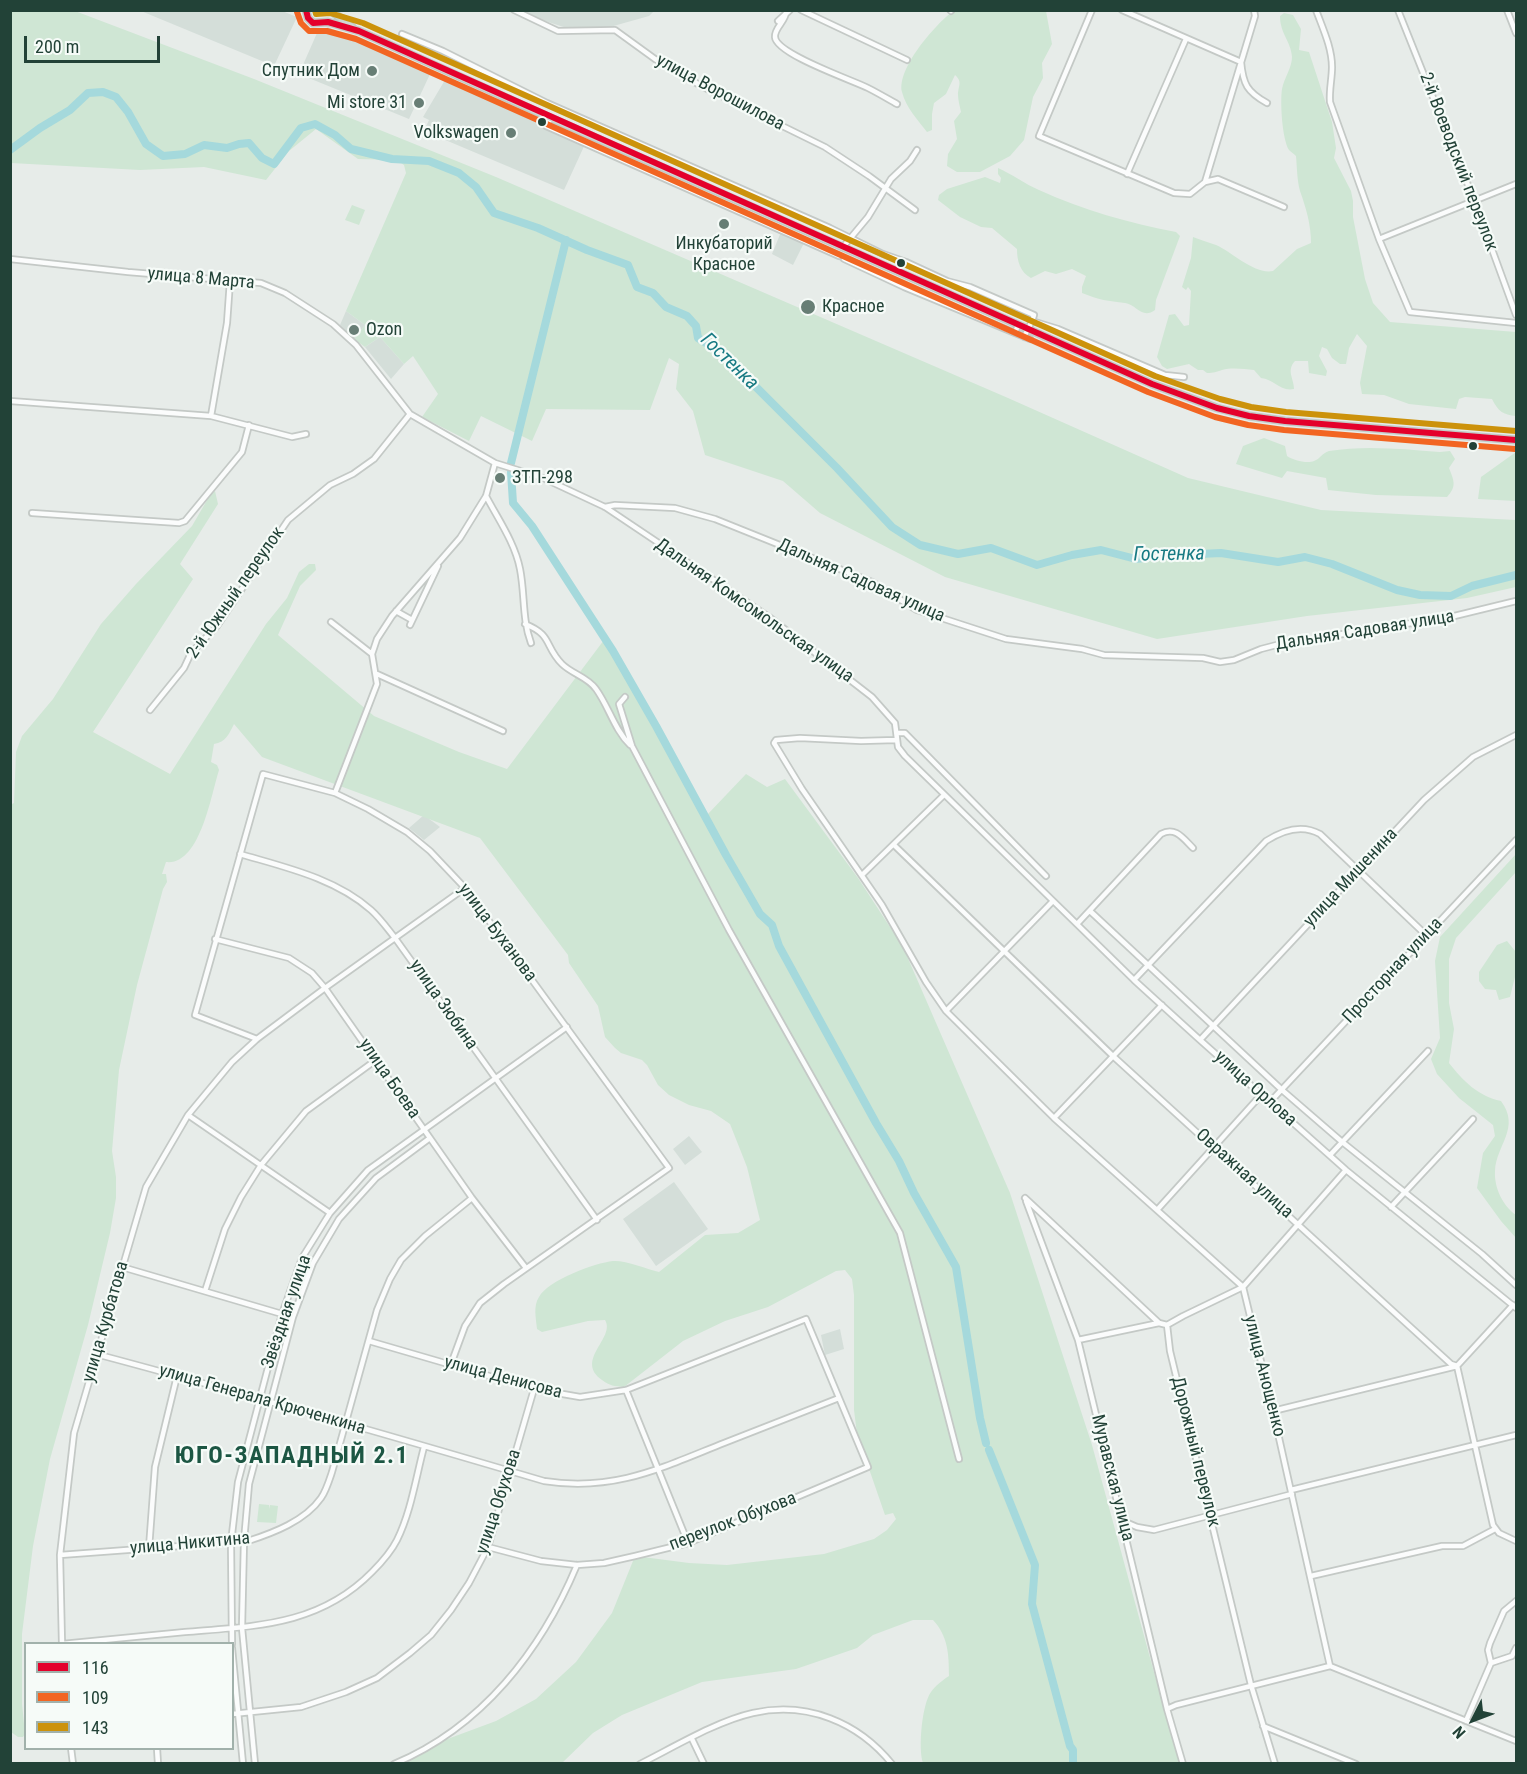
<!DOCTYPE html>
<meta charset="utf-8">
<style>
body{margin:0}
#map{position:relative;width:1527px;height:1774px;overflow:hidden;background:#e7ece9;font-family:"Roboto Condensed",sans-serif}
canvas{display:block}
.frame{position:absolute;inset:0;border:12px solid #224237;pointer-events:none}
.legend{position:absolute;left:24px;top:1642px;width:210px;height:108px;box-sizing:border-box;background:#f6fbf8;border:2px solid #a1b1ab;margin:0;padding:8px 10px;list-style:none;font-size:18px;color:#224237}
.legend li{display:flex;align-items:center;gap:12px;height:30px}
.legend b{width:30px;border:2px solid #a1b1ab}
.north{position:absolute;left:1443px;top:1690px;width:60px;height:60px;-webkit-text-stroke:4px #f6fbf8;paint-order:stroke;rotate:228deg;font-size:16px;font-weight:700;line-height:24px;text-align:center;color:#224237}
.north::after{content:'';display:block;margin:auto;width:21px;height:27px;background:#224237;clip-path:polygon(50% 0,100% 100%,50% 72%,0 100%)}
.scale{position:absolute;left:24px;top:36px;width:136px;height:27px;box-sizing:border-box;border:3px solid #224237;border-top:0;padding-left:8px;font-size:18px;line-height:21px;white-space:nowrap;color:#224237;-webkit-text-stroke:4px #f6fbf8;paint-order:stroke}
</style>
<div id="map">
<canvas width="1527" height="1774"></canvas>
<div class="frame"></div>
<ul class="legend">
<li><b style="height:8px;background:#e4002b"></b>116</li>
<li><b style="height:8px;background:#f26522"></b>109</li>
<li><b style="height:8px;background:#cc920b"></b>143</li>
</ul>
<div class="north">N</div>
<div class="scale">200 m</div>
</div>
<script>
const c = document.querySelector('canvas').getContext('2d');
c.lineJoin = 'round';
function paint(path, color) { c.fillStyle = color; c.fill(path, 'evenodd'); }
function strokePath(path, color, width, dash) { c.strokeStyle = color; c.lineWidth = width; c.lineCap = dash ? 'butt' : 'round'; c.setLineDash(dash || []); c.stroke(path); }
function write(font, color, halo, rows, align = 'center') {
  c.font = font + ' "Roboto Condensed",sans-serif'; c.lineWidth = 4.5; c.setLineDash([]); c.textBaseline = 'middle'; c.strokeStyle = halo; c.fillStyle = color; for (const [text, x, y, turn = 0] of rows) {
    c.save(); c.translate(x, y); c.rotate((+turn || 0) * Math.PI / 180); c.textAlign = isNaN(turn) ? turn : align; if (halo) c.strokeText(text, 0, 0); c.fillText(text, 0, 0); c.restore();
  }
}
paint(new Path2D(`
 M141,11H282L297,17L274,66Z
 M515,11H654L649,16L585,34Z
 M328,27L431,72L409,119L299,74L317,33Z
 M445,80L468,91L478,92L586,142L564,190L424,131L429,120L423,117Z
 M781,232L804,243L793,265L772,254Z
 M346,311L365,325L354,339L340,325Z
 M380,337L404,364L391,379L365,347Z
 M424,815L440,827L424,840L409,828Z
 M689,1136L702,1152L685,1165L673,1149Z
 M674,1182L708,1229L656,1266L623,1219Z
 M840,1329L844,1349L825,1355L821,1335Z`), '#d4ded9');
paint(new Path2D(`
 M10,11H75L254,79L496,177L1008,398L1188,478L1321,510L1516,520V587L1467,598L1307,616L1157,639L945,577L820,513L783,481L705,455L693,411L676,389L679,364L669,358L650,410L546,409L532,441L481,416L469,441L422,417L438,394L413,356L404,364L380,337L365,347L354,339L365,325L346,311L406,173L404,165L396,160L358,159L316,129L289,151L266,180L204,167L140,170L11,163Z
 M953,11H1046L1052,44L1042,63L1043,78L1033,97L1024,140L1010,156L980,172H957L947,166L948,154L957,139L954,121L961,112C960,107 958,100 958,95C958,86 963,82 955,75L946,94L934,103L932,114V130L927,132C918,120 906,108 902,92C897,68 935,25 953,11Z
 M1284,13L1293,15L1301,29L1299,50L1309,52L1332,122L1336,148L1334,158L1351,191L1353,201V217L1365,279L1373,303L1390,322L1516,332V416C1503,415 1498,411 1492,399L1465,397L1459,399L1456,409L1409,404L1384,395L1362,394L1360,383L1367,346L1357,334L1349,348L1346,364H1340L1332,358L1327,349L1322,347L1319,356L1327,371L1326,376L1309,373L1308,361H1295C1286,371 1294,378 1294,389C1280,392 1274,379 1261,378L1254,370C1244,369 1232,367 1222,370C1216,372 1214,373 1207,373L1203,370H1198L1189,364L1167,369L1162,366L1157,357L1169,315L1175,314L1184,326L1189,325L1191,291L1188,287L1186,290L1182,287L1191,258L1193,237C1200,240 1208,242 1216,245C1232,252 1255,275 1273,271L1297,249L1311,243C1311,224 1306,208 1300,191C1297,180 1297,167 1296,156C1294,154 1291,152 1289,150C1282,139 1280,101 1282,89C1284,78 1292,68 1292,57C1291,41 1280,34 1280,16Z
 M998,168C1012,174 1025,184 1039,190C1083,210 1129,223 1176,232L1180,236L1156,300L1155,310C1142,320 1136,304 1125,303C1108,301 1099,300 1082,293V287L1086,276L1072,269L1056,274L1045,271L1031,278C1020,272 1017,261 1017,249L992,228L981,227L960,217L938,200L939,195L947,189L985,177L1000,183L1001,178L998,174Z
 M352,205L365,210L359,225L345,220Z
 M1264,438L1285,446L1287,456C1293,460 1307,464 1314,461C1320,459 1322,453 1329,451C1365,445 1403,449 1440,452L1450,451L1455,459L1449,468C1454,481 1457,486 1447,497L1376,495L1328,490L1326,478L1287,471L1282,478L1236,464L1243,446Z
 M1516,452V501L1478,499L1481,477Z
 M215,491L218,504L180,564L193,579L93,732L170,774L266,624L287,598L299,572L309,564H315L316,570L300,586L278,635L374,716L459,752L507,769L604,640L707,815L746,774L767,787L785,779L858,878L903,947L1010,1193L1092,1445L1155,1676L1182,1763H923C918,1749 922,1704 931,1692C935,1686 943,1680 949,1676C949,1654 948,1636 933,1620H913L873,1635L857,1648L796,1669L702,1682L622,1715L593,1733L562,1763H401L434,1744L496,1721L536,1699L576,1662L612,1613L635,1556L689,1563L727,1565L824,1554L874,1539L887,1530L896,1519L893,1513L885,1515L857,1434L854,1410V1295L852,1279L845,1270L836,1271L768,1307L725,1321L683,1341L624,1387C614,1386 610,1386 602,1380C574,1360 616,1338 605,1320L588,1321L542,1332L537,1329C536,1318 533,1306 539,1297C548,1280 595,1263 613,1261C625,1260 647,1269 659,1272L705,1235L738,1233L760,1220L747,1167L730,1124L711,1111L689,1105L669,1095L658,1085L647,1065L642,1060L621,1053L615,1048L605,1037L598,1006L569,963L568,955L480,838L262,757L234,724C229,734 226,742 214,744L211,762L217,765L219,770C211,795 200,866 166,862L162,874H166L167,882L163,889L137,985L119,1070L112,1151L116,1177V1198L110,1233L88,1325L50,1459L33,1546L22,1634V1704L25,1734L23,1737H18L11,1732L10,805L14,803L16,752L22,736L53,699L101,624L136,584L192,526L210,495Z
 M1516,854V872L1456,938L1449,959V1003L1454,1029L1449,1063C1463,1081 1478,1096 1501,1101C1521,1128 1496,1145 1495,1171C1494,1188 1503,1206 1516,1215V1238L1501,1221L1477,1188L1483,1153L1495,1136L1493,1125L1459,1098L1437,1074L1431,1059L1440,1038L1435,961L1440,937Z
 M1507,941L1516,952V973L1510,997L1499,1000L1496,990L1485,989L1479,981V972L1497,945Z
 M259,1504L269,1505V1509L270,1505L278,1506L276,1523L257,1522Z`), '#cfe6d4');
strokePath(new Path2D(`
 M10,150L40,128L70,110L88,93L103,92L116,97L128,112L146,144L163,156L185,154L204,145L227,148L239,144L249,143L262,158L274,164L301,128L315,124L335,135L351,149L392,159L429,161L459,173L476,187L494,213L538,228L587,250L628,265L637,287L653,293L666,307L687,316L696,326L698,338L719,351L745,376L837,468L892,527L920,545L958,554L991,548L1037,565L1072,555L1101,550L1136,559L1158,556L1221,553L1278,562L1305,557L1332,564L1397,590L1420,595L1451,596L1472,586L1516,575
 M511,463L566,240
 M511,472L513,503L532,526L613,651L656,726L726,855L760,914L772,925L779,946L876,1123L899,1161L914,1193L956,1267L980,1418L986,1443
 M989,1450L1035,1565L1032,1604L1070,1746L1073,1750V1764`), '#a5d9dc', 8);
const minor = new Path2D(`
 M514,10L558,31L615,30L655,59L703,87L825,147L869,176L915,210
 M801,10L907,60
 M950,10L951,11
 M1092,10L1039,136L1174,193L1190,194L1205,182L1255,16L1254,10
 M1122,10L1241,62C1243,84 1247,92 1267,103
 M1316,10C1323,29 1332,48 1332,67C1332,79 1329,90 1330,102L1379,239L1410,312L1516,323
 M1398,10L1474,200L1516,315
 M1507,10L1516,33
 M786,12C786,21 774,28 775,37C776,54 852,80 868,88C878,93 888,99 897,104
 M778,21L790,10
 M402,34L443,51L547,103L830,228L883,254L906,262L947,281L970,287L1034,315L1032,321L1058,329L1165,375L1184,377
 M551,118L546,126L839,256
 M1127,174L1186,39
 M1205,182L1218,179L1284,207
 M1379,239L1516,184
 M843,247L868,217L891,179L910,161L917,150
 M10,259L128,272L261,283L285,293L333,324L356,345L410,414L495,463L543,478L605,507L769,617L872,697L895,723L898,747L905,756L1134,980L1200,1040L1346,1170L1516,1308
 M844,259L904,287L1015,333L1018,325
 M1015,333L1030,339
 M1024,337L1032,321
 M10,401L211,416L292,437L306,434
 M211,416L227,323L230,281
 M486,496C498,519 515,543 520,569C525,594 522,619 531,643
 M605,507L615,505L675,508L715,519L872,582L917,610L1006,639L1082,649L1104,655L1203,658L1220,662L1234,660L1261,649L1284,643L1308,642L1360,630L1442,619L1516,601
 M32,513L179,523L185,521L242,452L249,425
 M396,611L412,620
 M331,622L372,654
 M525,624C553,635 544,646 562,664C572,674 588,677 596,689C609,707 614,729 630,745
 M410,625L438,566
 M377,674L503,731
 M625,697L619,704L632,746L729,930L900,1233L959,1459
 M150,710L184,668L191,653L217,626L288,520L330,485L353,474L374,459L410,414
 M897,733H905L1046,876
 M896,740L861,741L800,738L776,740L774,743L802,789L882,905L926,982L946,1011L1054,1118L1243,1287L1273,1411L1330,1666
 M335,793L377,684L372,654L377,639L392,616L460,538L486,496L495,463
 M894,845L1114,1057L1451,1364L1457,1366L1493,1525L1499,1533L1516,1541
 M240,854C284,867 335,878 371,910C380,918 387,928 395,938L597,1220
 M862,875L944,795
 M1090,911L1282,1090L1341,1141L1482,1254L1516,1285
 M1077,924L1161,834C1175,826 1183,838 1193,848
 M215,939L289,958L312,973L325,988L472,1198L526,1268
 M1134,980L1266,841C1283,830 1302,824 1320,834L1426,935
 M946,1011L1053,901
 M257,1039L195,1015L263,774L335,793L368,809L407,832L430,851L465,888L669,1168L504,1284L480,1303L465,1326L451,1364
 M1200,1040L1424,800L1473,757L1516,735
 M1270,1102L1516,840
 M188,1115L330,1213
 M1054,1118L1162,1005
 M1330,1155L1428,1051
 M1025,1198L1159,1323L1167,1325L1170,1351L1251,1685L1275,1764
 M1026,1201L1078,1340L1167,1709L1183,1764
 M1391,1207L1473,1119
 M1157,1210L1261,1095
 M122,1267L282,1314
 M205,1291L225,1229L241,1197L261,1165L306,1111L376,1060
 M1167,1325L1183,1316L1243,1287L1346,1170
 M1078,1340L1159,1323
 M369,1341L534,1389L580,1397L626,1390L806,1319L868,1467L688,1543L635,1556L604,1563L577,1565L541,1561L488,1547
 M96,1354C246,1394 395,1437 544,1481C614,1492 661,1468 724,1443C763,1428 801,1413 839,1398
 M1457,1366L1513,1305
 M626,1390L688,1543
 M1273,1411L1457,1366
 M424,1447C416,1477 411,1512 397,1540C391,1552 381,1563 372,1572C319,1626 255,1626 185,1632C144,1636 103,1640 62,1644L60,1555L74,1433L146,1187L188,1115L232,1062L257,1039L325,988L465,888
 M1291,1490L1516,1435
 M1123,1521L1137,1527L1154,1530L1292,1494
 M149,1548L155,1467L177,1376
 M60,1555L248,1541C273,1533 305,1521 321,1498C326,1491 329,1481 332,1472L377,1310L390,1279L401,1260L425,1236L472,1198
 M1311,1576L1442,1546H1463L1495,1529
 M232,1644L231,1543L238,1482L282,1314L302,1258L330,1213L368,1170L567,1027
 M232,1648L243,1764
 M1491,1663L1512,1656L1516,1648
 M1330,1666L1516,1741
 M1167,1709L1176,1705L1330,1666
 M232,1714L301,1707L346,1692L377,1678L410,1653L431,1635L451,1610L469,1583L488,1547L534,1389
 M1466,1721L1491,1663L1488,1650L1490,1643L1504,1611L1516,1601
 M1263,1726L1356,1764
 M692,1739L704,1764
 M71,1748L73,1764
 M157,1748L158,1764
 M255,1764L242,1628L244,1541L249,1484L293,1317L313,1263L339,1219L376,1178L430,1138
 M394,1764C482,1727 541,1651 577,1565
 M640,1764C674,1747 717,1721 753,1713C807,1701 858,1722 892,1764`);
const major = new Path2D(`
 M306,10L308,18L313,23L328,22L359,31L551,118L1152,384L1217,408L1249,416L1285,421L1516,440
 M330,10L353,28`);
strokePath(minor, '#c4c9c6', 8);
strokePath(major, '#c2cbc7', 9);
strokePath(minor, '#fbfcfc', 4.5);
strokePath(major, '#ced8d4', 6);
strokePath(new Path2D(`
 M306,10L308,18L313,23L328,22L359,31L1152,384L1217,408L1249,416L1285,421L1516,440`), '#e4002b', 6);
strokePath(new Path2D(`
 M297,12L301,23L309,31H327L356,39L1148,392L1215,417L1248,425L1284,430L1515,449`), '#f26522', 6);
strokePath(new Path2D(`
 M315,10L316,14L330,13L363,23L1155,376L1220,399L1251,407L1286,412L1516,431`), '#cc920b', 6);
for (const [x, y, r, color] of [
 [372,71,6,"#677e75"],
 [419,103,6,"#677e75"],
 [542,122,5,"#224237"],
 [511,133,6,"#677e75"],
 [724,224,6,"#677e75"],
 [901,263,5,"#224237"],
 [808,307,8,"#677e75"],
 [354,330,6,"#677e75"],
 [1473,446,5,"#224237"],
 [500,478,6,"#677e75"]
]) { const dot = new Path2D(); dot.arc(x, y, r, 0, 2 * Math.PI); c.fillStyle = color; c.fill(dot); strokePath(dot, '#f6fbf8', 2); }
write('18px', '#224237', '#f6fbf8', [
 ["Спутник Дом",360,71],
 ["Mi store 31",407,103],
 ["Volkswagen",499,133],
 ["Инкубаторий",724,244,"center"],
 ["Красное",724,265,"center"],
 ["Красное",822,307,"left"],
 ["Ozon",366,330,"left"],
 ["ЗТП-298",512,478,"left"]
], 'right');
write('18px', '#224237', '#f6fbf8', [
 ["улица Ворошилова",720,93,28],
 ["2-й Воеводский переулок",1458,162,69],
 ["улица 8 Марта",201,279,5],
 ["Дальняя Садовая улица",861,581,24],
 ["2-й Южный переулок",236,593,-55],
 ["Дальняя Комсомольская улица",754,611,35],
 ["Дальняя Садовая улица",1365,631,-9],
 ["улица Мишенина",1351,878,-47],
 ["улица Буханова",497,933,53],
 ["Просторная улица",1393,971,-47],
 ["улица Зюбина",443,1005,55],
 ["улица Боева",389,1079,55],
 ["улица Орлова",1255,1089,42],
 ["Овражная улица",1244,1174,42],
 ["Звёздная улица",287,1312,-71],
 ["улица Курбатова",106,1322,-74],
 ["улица Анощенко",1264,1376,76],
 ["улица Денисова",503,1378,15],
 ["улица Генерала Крюченкина",262,1400,16],
 ["Дорожный переулок",1195,1452,76],
 ["Муравская улица",1112,1478,76],
 ["улица Обухова",499,1502,-72],
 ["переулок Обухова",733,1522,-21],
 ["улица Никитина",190,1544,-5]
]);
write('italic 20px', '#177a83', '#f6fbf8', [
 ["Гостенка",729,362,44],
 ["Гостенка",1169,555,-1]
]);
c.letterSpacing = '1.5px';
write('bold 24px', '#1c5643', '#f6fbf8', [
 ["ЮГО-ЗАПАДНЫЙ 2.1",292,1457]
]);
c.letterSpacing = '0px';
</script>
